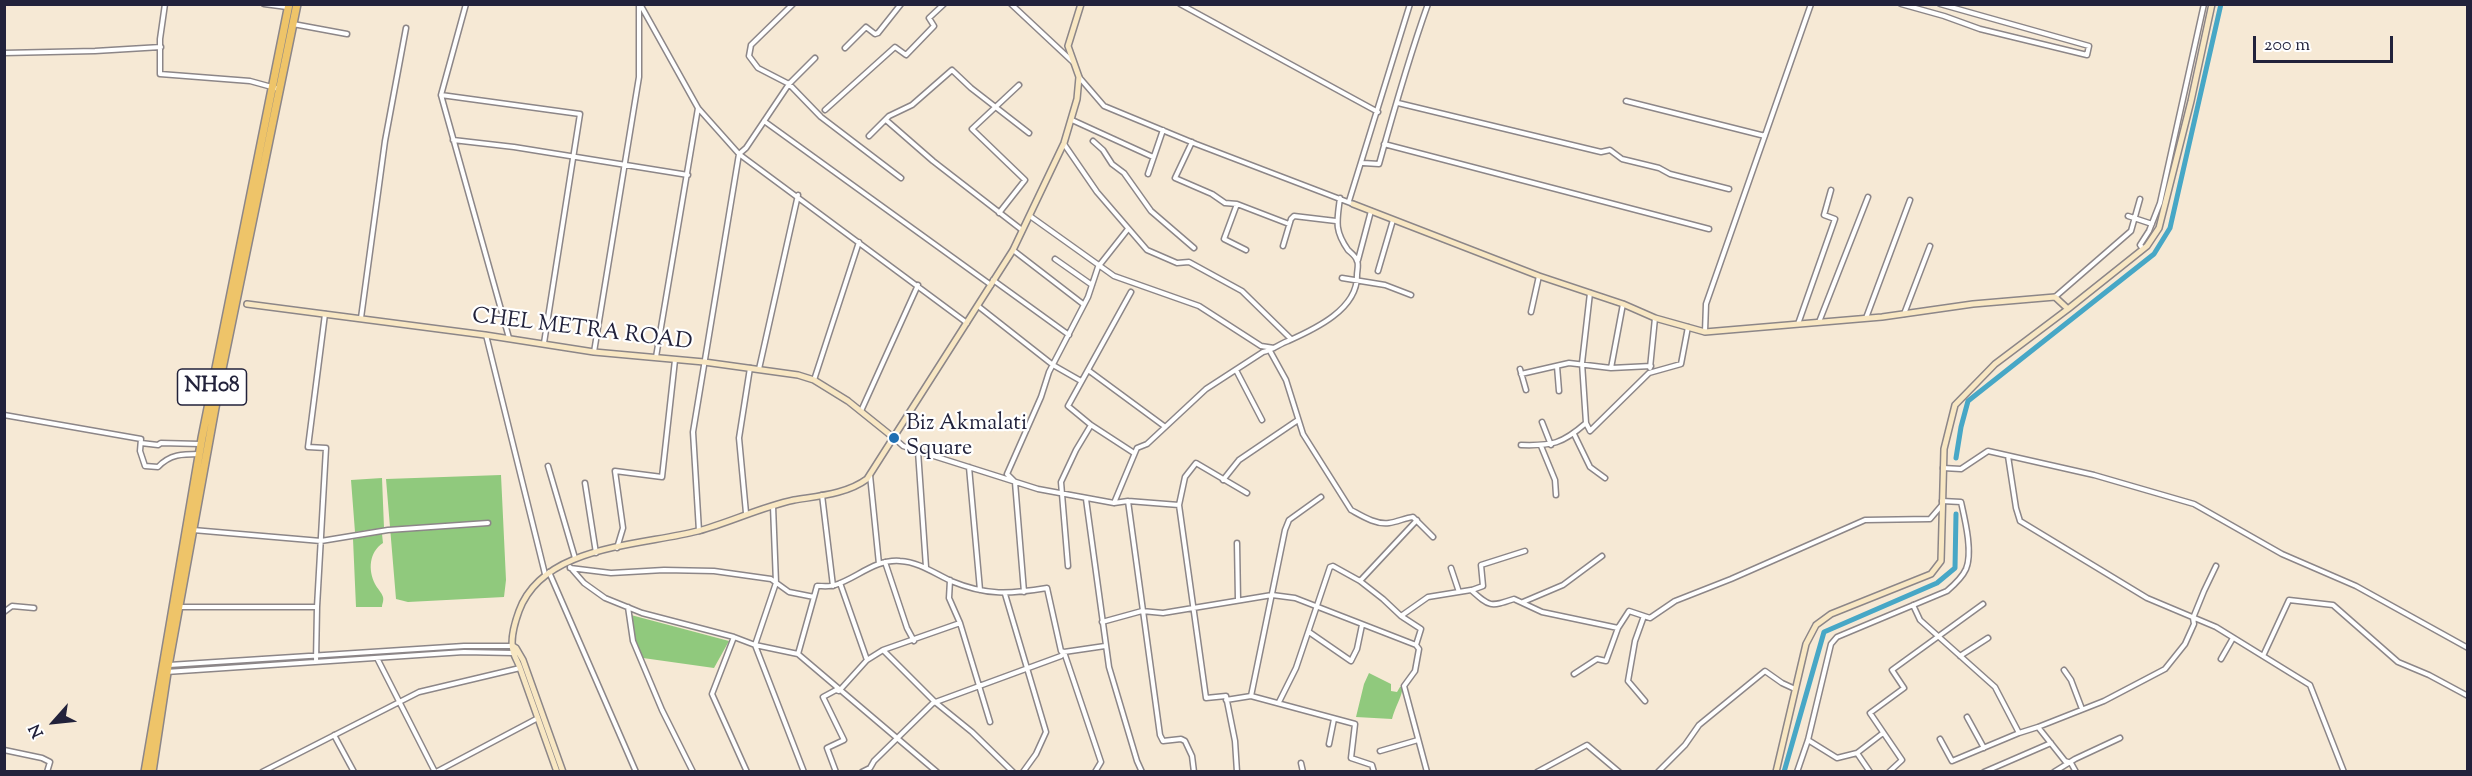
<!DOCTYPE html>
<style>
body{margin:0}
#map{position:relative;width:2472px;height:776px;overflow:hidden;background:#f6e9d5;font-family:"Sorts Mill Goudy",serif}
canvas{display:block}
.frame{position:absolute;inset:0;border:6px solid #22223b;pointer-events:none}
.north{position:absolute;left:24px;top:692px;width:60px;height:60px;-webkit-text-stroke:4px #fff;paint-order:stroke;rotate:243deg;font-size:16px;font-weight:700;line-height:24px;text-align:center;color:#22223b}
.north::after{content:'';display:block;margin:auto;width:21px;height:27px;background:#22223b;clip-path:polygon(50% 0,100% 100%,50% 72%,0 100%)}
.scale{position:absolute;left:2253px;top:36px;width:140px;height:27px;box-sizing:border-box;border:3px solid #22223b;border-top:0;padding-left:8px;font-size:18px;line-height:21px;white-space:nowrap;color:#22223b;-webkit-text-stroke:4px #fff;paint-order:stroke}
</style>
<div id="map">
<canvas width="2472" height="776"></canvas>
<div class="frame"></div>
<div class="north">N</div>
<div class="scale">200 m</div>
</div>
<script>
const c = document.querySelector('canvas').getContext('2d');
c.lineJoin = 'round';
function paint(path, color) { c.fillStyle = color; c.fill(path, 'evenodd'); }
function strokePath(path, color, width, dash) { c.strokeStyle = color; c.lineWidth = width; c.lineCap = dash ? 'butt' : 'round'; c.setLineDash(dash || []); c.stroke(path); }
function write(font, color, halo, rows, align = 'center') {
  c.font = font + ' "Sorts Mill Goudy",serif'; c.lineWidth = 4.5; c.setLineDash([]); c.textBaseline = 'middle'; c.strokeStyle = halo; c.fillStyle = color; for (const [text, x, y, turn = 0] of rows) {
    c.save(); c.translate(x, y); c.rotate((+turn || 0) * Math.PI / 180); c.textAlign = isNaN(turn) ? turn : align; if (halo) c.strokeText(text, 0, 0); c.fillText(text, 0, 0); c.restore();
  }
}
paint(new Path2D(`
 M501,475L506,580L504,597L408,602L396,599L386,479Z
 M382,478L384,528L355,532L351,480Z
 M382,534L383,543C369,552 368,570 375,584C377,588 382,593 383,597C384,601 382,604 382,607H356L353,539Z
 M631,615L729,641L714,668L643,658L635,641Z
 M1369,673L1391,684V691L1397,692L1400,687H1403C1401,699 1395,707 1392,719L1356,717L1364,684Z`), '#90c97d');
strokePath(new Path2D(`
 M1956,458L1961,427L1968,401L2154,254L2170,228L2221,4
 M1784,772L1824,632L1937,583L1955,568L1956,514`), '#47a7c6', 5);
const street = new Path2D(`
 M165,4L160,39V74L250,81L279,89
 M264,4L287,7
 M466,4L441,95L509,338
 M640,4L698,108L739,154L967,323
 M793,4L751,45L749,56L758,68L789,84L821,117L901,178
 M1011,4L1073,62
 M1180,4L1378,112
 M1901,4L1944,16L1980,29L2087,55L2089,46L1940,4
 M293,24L347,34
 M845,48L866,27L875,34L878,33L901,4
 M4,53L95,51L161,47
 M1079,77L1104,106L1196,144L1353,204
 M441,95L580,114L544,343
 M1626,101L1765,136
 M1398,103L1601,152L1610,150L1622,159L1659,168L1670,174L1729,189
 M825,110L895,47L906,55L934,26L929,18L944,4
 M886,120L933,161L1022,230
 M1072,120L1153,157
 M764,121L991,285
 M869,136L889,116L912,105L952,70L971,88L1029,133
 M453,140L514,147L688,175
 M1093,141L1103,150L1112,164L1124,173L1151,211L1194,248
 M1192,142L1175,178L1212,194L1225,203L1237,204L1289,224
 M1064,144L1097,192L1147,250L1177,263L1189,262L1242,291L1291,339
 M1384,144L1709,229
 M1363,163L1379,164C1394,110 1409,57 1428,4
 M1148,174L1163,130
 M1349,201L1410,4
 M1237,204L1224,239L1246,250
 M999,213L1025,180L972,129L1019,85
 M1030,216L1114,276L1199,306L1261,346L1274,348
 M2128,216L2152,224
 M1283,246L1291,219L1294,216L1336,221
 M2143,249L2140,245L2149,231L2160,203L2204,4
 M1013,250L1083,304
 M1055,259L1092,285
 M1358,260L1371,211
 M1378,271L1393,220
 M1342,278L1385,285L1411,295
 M993,280L1069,335
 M1131,292L1068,406L1091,425L1134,453
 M1590,293L1582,363L1586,423L1590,431L1649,373L1681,364L1688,327
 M2055,297L2131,231L2140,199
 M978,306L1053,365L1081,381
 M1531,312L1539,276
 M1904,314L1930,246
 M361,318L385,141L406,28
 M1866,318L1910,200
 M1819,322L1868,197
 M1798,324L1835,219L1824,215L1831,190
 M1705,332L1706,304L1811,4
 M486,335L545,574
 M1270,351L1286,380L1303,434L1351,510C1362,516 1376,525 1389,523C1397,522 1405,518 1413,517L1433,537
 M594,352L639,77V6
 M656,357L698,108
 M1557,366L1559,391
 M1611,368L1623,304
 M1650,368L1655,318
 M759,369L798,195
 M1520,369L1526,390
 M1088,370L1164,426
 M1236,370L1262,420
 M1521,374L1569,363L1611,368L1651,366
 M814,380L859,242
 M861,411L918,285
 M4,415L141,439L140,451L145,466L158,467C170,454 183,454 199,454
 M1542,422L1551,445
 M1574,434L1590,467L1605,478
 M894,438L903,446L918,451L1038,489L1114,503L1128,501L1179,505
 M141,443L158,445L161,443L200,444
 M1521,445C1552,446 1562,444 1586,423
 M1541,446L1555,480L1556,495
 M918,451L926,567
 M2008,456L2016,508L2020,521L2147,598L2216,627L2310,685L2344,772
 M548,466L575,558
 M969,467L980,590
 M1943,468L1961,469L1988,451L2094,475L2194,504L2282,554L2356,586L2468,648
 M870,475L879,564
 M1223,480L1239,460L1298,420
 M585,483L596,553
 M822,495L833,586
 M1086,499L1109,667L1137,761L1142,772
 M1128,501L1160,735L1163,741L1181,739L1185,741L1192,756L1194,772
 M1114,503L1137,448L1147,444L1206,389L1263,352C1273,350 1279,344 1288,341C1315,329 1358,309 1357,275C1357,271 1359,264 1357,261C1356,256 1351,253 1348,250C1334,230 1337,221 1340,198
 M773,506L776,583L755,645L804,772
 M746,513L739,438L750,368
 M193,530L321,541L388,530L488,523
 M699,531L693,432L739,154L746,148L789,84L815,58
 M1237,543L1238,600
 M617,548L623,528L615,471L662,477L675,360
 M885,562L907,628L914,641
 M1068,566L1061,482L1076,450L1091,425
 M570,567L584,583L605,598L642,613L734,637L755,645L798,654L937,772
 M570,568L611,573L664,570L714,571L771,579L789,592L814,597L817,586C823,586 830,587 835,585C857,578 875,559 900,561C919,562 934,573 951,581C987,596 1010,594 1047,588L1061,651L1064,652L1101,762L1095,772
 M1451,568L1459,592
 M549,572L636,772
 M950,580L949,598L960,623L990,722
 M1360,581L1417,520
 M840,583L867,660
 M1472,590L1483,586L1481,565L1525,551
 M1024,592L1015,482L1007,474L1041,397L1049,372L1088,297L1098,267L1128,229
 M1005,594L1046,732L1036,754L1023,772
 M1523,602L1563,585L1602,556
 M1913,605L1920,620L1995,687L2019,733L2038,727L2065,761L2071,763L2076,772
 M180,607H317L316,662
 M317,607L326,448L308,447L325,314
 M628,607L633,641L662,710L693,772
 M4,612L12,606L34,608
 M1644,616L1635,641L1628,681L1645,701
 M1102,622L1142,611L1163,613L1272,595L1295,598L1416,645L1419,649L1415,671L1404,686L1427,772
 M1309,632L1351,661L1357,649L1362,625
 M734,637L712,694L747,772
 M1416,645L1421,629L1401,616L1428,597L1471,590C1490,607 1490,607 1514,599L1542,612L1618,628L1629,611L1650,618L1675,601L1731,579L1865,520L1930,519L1942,505
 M883,650L960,623
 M798,654L814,597
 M1960,656L1988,638
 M2263,656L2289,600L2333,605L2398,662L2429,675L2468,696
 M377,658L435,772
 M2221,659L2233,638
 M169,665L464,646H512
 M2064,670L2071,680L2082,709
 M166,672L464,652L513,653
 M1574,674L1597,659L1606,661L1618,628
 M1251,696L1285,530L1289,520L1321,497
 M1226,700L1251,696L1355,724L1351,758L1372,765L1374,772
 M1279,702L1296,668L1330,567L1333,566L1360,581L1383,599L1401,616
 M1967,717L1984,748
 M2038,727L2104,701L2165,669L2185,644L2194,624L2193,618L2204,591L2216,566
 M334,735L354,772
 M1940,739L1952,761L2019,733
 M1808,740L1837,758L1857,753L1883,733
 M1329,744L1334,719
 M4,750L42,758L50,762L47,772
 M1380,751L1418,740
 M1857,753L1870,772
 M1301,763L1303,772
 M262,772L419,692L520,668
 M436,772L538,718
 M836,772L827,748L844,740L823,697L836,690L839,691L867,660L883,650L935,702L972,732L1013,772
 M862,772L870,768L874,761L933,703L1061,656L1064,652L1105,646
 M1237,772L1235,741L1226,696L1206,698L1179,505L1185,477L1196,463L1247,493
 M1537,772L1587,745L1619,772
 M1658,772L1685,745L1699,725L1765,671L1782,683L1795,689
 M1797,772L1808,740L1831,644L1837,637L1947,591C1954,585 1962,578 1966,569C1973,552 1965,520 1961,502L1942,501
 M1889,772L1902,760L1870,713L1904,688L1892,670L1983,604
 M1984,772L2051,743
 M2054,772L2075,759L2120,738`);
const secondary = new Path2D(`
 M1353,204L1539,276L1623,304L1655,318L1705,332L1882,317L1973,304L2055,297L2068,309L2147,246L2159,228L2191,101L2212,4
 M247,304L485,335L594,352L704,362L798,375L814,380L848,401L894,438
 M513,646L516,648L523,660L563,772
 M557,772L520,668C518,662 514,656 513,651C510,639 515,622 519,611C543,545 640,546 698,531C731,522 761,507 794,500C818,496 847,494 867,479L1013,250L1064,143L1077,99L1079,77L1068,46L1081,4
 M1776,772L1806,644L1816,625L1831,614L1931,574L1941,561L1944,449L1955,405L1995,364L2068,309`);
const highway = new Path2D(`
 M145,772L202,438L289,4
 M152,772L168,666L222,369L297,4`);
strokePath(street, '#8c8688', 7);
strokePath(secondary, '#8c8688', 8);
strokePath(highway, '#8c8688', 10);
strokePath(street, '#fff', 4);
strokePath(secondary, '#f8e7c3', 5);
strokePath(highway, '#eec469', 7);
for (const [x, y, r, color] of [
 [894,438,6,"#1f6fb2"]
]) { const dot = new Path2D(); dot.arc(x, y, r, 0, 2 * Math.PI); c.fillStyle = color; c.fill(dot); strokePath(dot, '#fff', 2); }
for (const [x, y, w] of [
 [212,387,69]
]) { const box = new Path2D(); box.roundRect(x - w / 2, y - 18, w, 36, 4.5); c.fillStyle = '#fff'; c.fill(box); strokePath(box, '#22223b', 1.5); }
write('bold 21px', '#22223b', null, [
 ["NH08",212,387]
]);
write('22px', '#22223b', '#fff', [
 ["CHEL METRA ROAD",582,331,7]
]);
write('22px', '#22223b', '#fff', [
 ["Biz Akmalati",906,425],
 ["Square",906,450]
], 'left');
</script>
